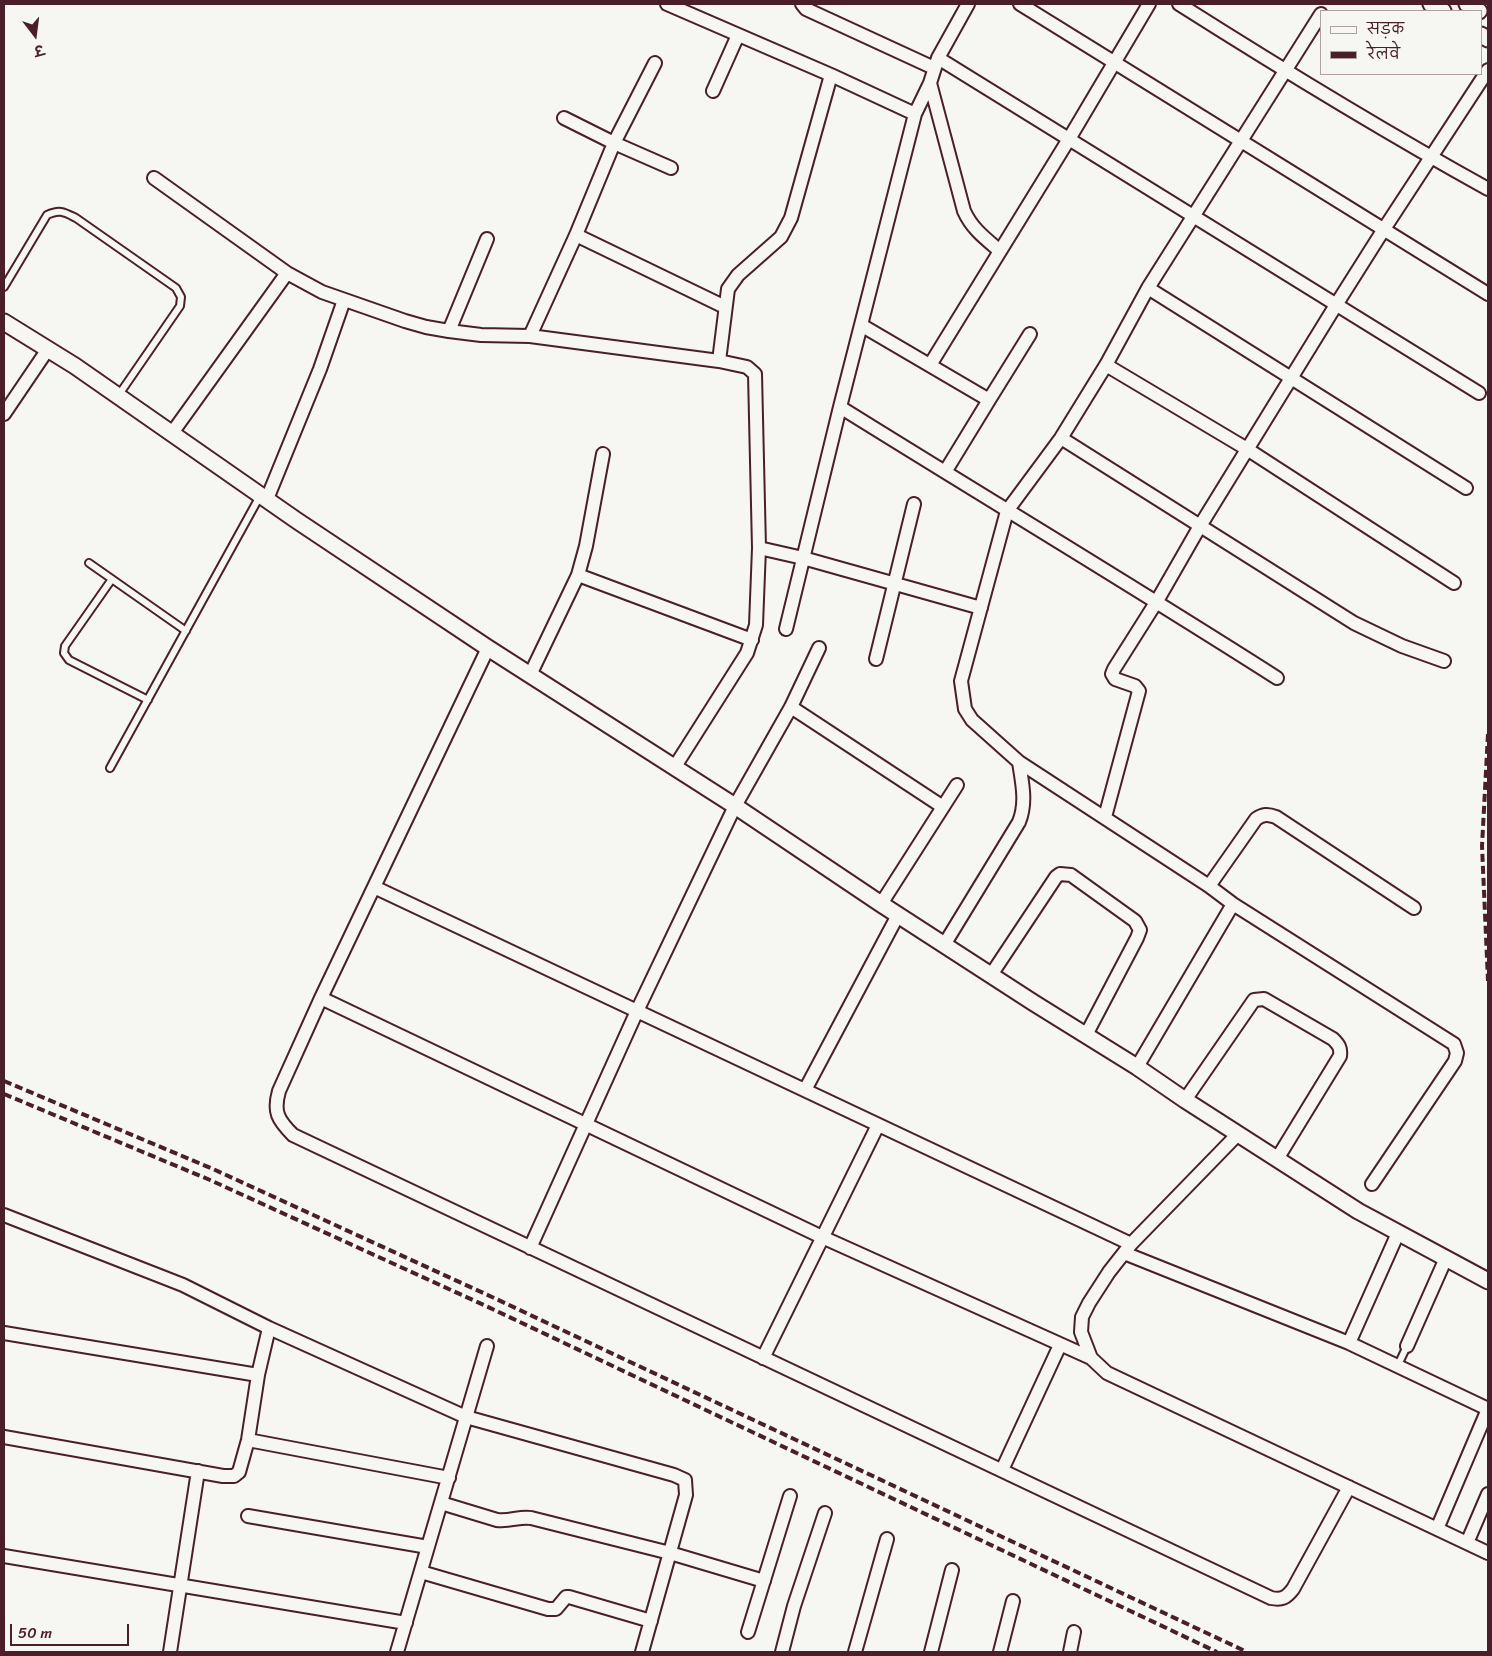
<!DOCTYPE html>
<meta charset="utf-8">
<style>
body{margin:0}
#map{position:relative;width:1492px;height:1656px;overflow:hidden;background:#f6f6f2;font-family:Sriracha,"Playpen Sans Deva",sans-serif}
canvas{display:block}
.frame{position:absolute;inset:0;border:5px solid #4a1f2b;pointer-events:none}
.legend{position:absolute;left:1320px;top:10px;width:162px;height:65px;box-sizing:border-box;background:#f6f6f2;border:1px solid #b1a0a2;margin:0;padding:6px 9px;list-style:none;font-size:15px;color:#4a1f2b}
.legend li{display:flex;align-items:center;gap:10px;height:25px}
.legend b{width:25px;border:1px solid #b1a0a2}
.north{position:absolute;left:10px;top:10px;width:50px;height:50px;-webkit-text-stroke:4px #f6f6f2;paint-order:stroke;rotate:165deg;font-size:14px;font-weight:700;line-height:20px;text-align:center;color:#4a1f2b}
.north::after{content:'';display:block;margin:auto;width:18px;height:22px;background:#4a1f2b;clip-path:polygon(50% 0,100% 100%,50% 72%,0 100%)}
.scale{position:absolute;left:10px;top:1624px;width:119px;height:22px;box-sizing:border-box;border:2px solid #4a1f2b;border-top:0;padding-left:6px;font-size:15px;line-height:18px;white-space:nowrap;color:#4a1f2b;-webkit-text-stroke:4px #f6f6f2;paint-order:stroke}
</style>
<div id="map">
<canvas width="1492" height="1656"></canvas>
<div class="frame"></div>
<ul class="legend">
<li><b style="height:6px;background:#f6f6f2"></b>सड़क</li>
<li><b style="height:6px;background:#4a1f2b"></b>रेलवे</li>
</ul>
<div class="north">उ</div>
<div class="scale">50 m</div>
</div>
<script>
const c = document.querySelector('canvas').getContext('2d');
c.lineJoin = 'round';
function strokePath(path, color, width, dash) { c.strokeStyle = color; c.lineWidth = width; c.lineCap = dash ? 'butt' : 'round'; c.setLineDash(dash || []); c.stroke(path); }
const service = new Path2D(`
 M4,287L47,215C60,209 64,212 76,218L176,288L181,297L180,306L118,396
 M89,563L186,631
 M112,579L65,646L64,653L69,660L148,700
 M110,768L260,496
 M1398,1365L1407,1346`);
const minor = new Path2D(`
 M667,4L831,75L915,114
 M802,4L806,9L934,68
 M1020,4L1488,294
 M1179,4C1280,68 1383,131 1488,189
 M1321,14L1148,288L1106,365L1061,438L1007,511L961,681L965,709L972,720L1019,762L1209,886L1233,904L1454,1044L1457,1053L1455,1061L1372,1184
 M938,58L1479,393
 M930,83L964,211C972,229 986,239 1000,251
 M713,91L738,35
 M564,118L614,143L671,168
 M154,178L287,273L322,292L405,321L426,327L449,331L481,335L530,336L719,361L747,367L755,374L759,548L756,625L747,653L674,768
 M576,235L725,307
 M1148,288L1466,488
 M861,325L989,400L945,472
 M449,331L487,239
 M530,336L576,235L614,143L655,63
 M719,361L728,289L738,275L781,237L791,218L831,75
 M930,365L1069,139L1149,4
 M1106,365L1247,449L1454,583
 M989,400L1030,334
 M840,407C986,498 1133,586 1277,678
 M4,414L48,349
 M172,433L287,273
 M1061,438L1354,623L1402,646L1444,661
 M267,499L320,369L344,300
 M759,548L803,558L981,608
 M578,575L752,640
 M786,629L840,407L915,114L930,83L938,58L968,4
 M488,648L321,998L279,1091C273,1112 278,1120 293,1135L1271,1598C1282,1600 1286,1598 1293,1589L1349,1487
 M876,659L914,504
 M530,675L578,575L586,546L603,454
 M791,707L943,807
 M1105,817L1139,691L1135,686L1115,679L1112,674L1114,669L1157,601L1200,526L1336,305L1384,229L1488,70
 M1209,886L1256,819C1263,814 1268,814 1276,817L1414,908
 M374,887L1131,1244
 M881,904L957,785
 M944,945L1019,822C1027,802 1022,783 1019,762
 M991,975L1056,877L1060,874L1071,875L1135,921L1140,930L1137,938L1086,1035
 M321,998L822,1237L1091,1358
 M1137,1067L1233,904
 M805,1090L898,915
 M1185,1100L1254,1000L1264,999L1333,1039C1339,1045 1341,1048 1340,1056L1277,1159
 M1238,1134L1131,1244L1109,1272L1089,1303L1082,1317L1081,1332L1091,1358L1107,1373L1488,1553
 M4,1215L183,1285L269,1328L466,1417L674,1475L685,1480L686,1495L642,1652
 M530,1248L637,1011L735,806L791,707L819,648
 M1124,1253L1349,1343L1488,1409
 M4,1333L258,1375
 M1349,1343L1398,1233
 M1407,1346L1446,1258
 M763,1358L878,1125
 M4,1437L223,1476H234L239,1472L248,1440L258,1375L269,1328
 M248,1440L449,1478
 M1002,1470L1060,1345
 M441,1503L497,1520C509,1522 520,1516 531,1518L670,1553L764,1581
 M248,1516L428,1547
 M1437,1529L1488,1409
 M1467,1543L1488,1494
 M4,1556L406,1623
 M421,1572L548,1609H556L566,1597H569L651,1621
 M748,1632L790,1496
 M170,1652L198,1471
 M397,1652L487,1346
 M782,1652L794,1606L825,1513
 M855,1652L887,1539
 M931,1652L952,1570
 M1000,1652L1013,1601
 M1070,1652L1074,1632`);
const tertiary = new Path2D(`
 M1431,4L1443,11
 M1467,4L1479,11
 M1481,35L1488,39
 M4,322L75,366L296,520L488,648L735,806L881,904L1034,1003L1137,1067L1185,1100L1358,1211L1488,1281`);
strokePath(service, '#4a1f2b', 10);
strokePath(minor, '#4a1f2b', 16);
strokePath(tertiary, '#4a1f2b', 19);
strokePath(service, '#f6f6f2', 6);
strokePath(minor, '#f6f6f2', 12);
strokePath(tertiary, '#f6f6f2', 15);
strokePath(new Path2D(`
 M1488,734L1482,846L1488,981
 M4,1081L213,1169L492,1297L1247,1652
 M4,1094L210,1180L486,1306L1217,1652`), '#4a1f2b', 4, [8, 4]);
</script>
